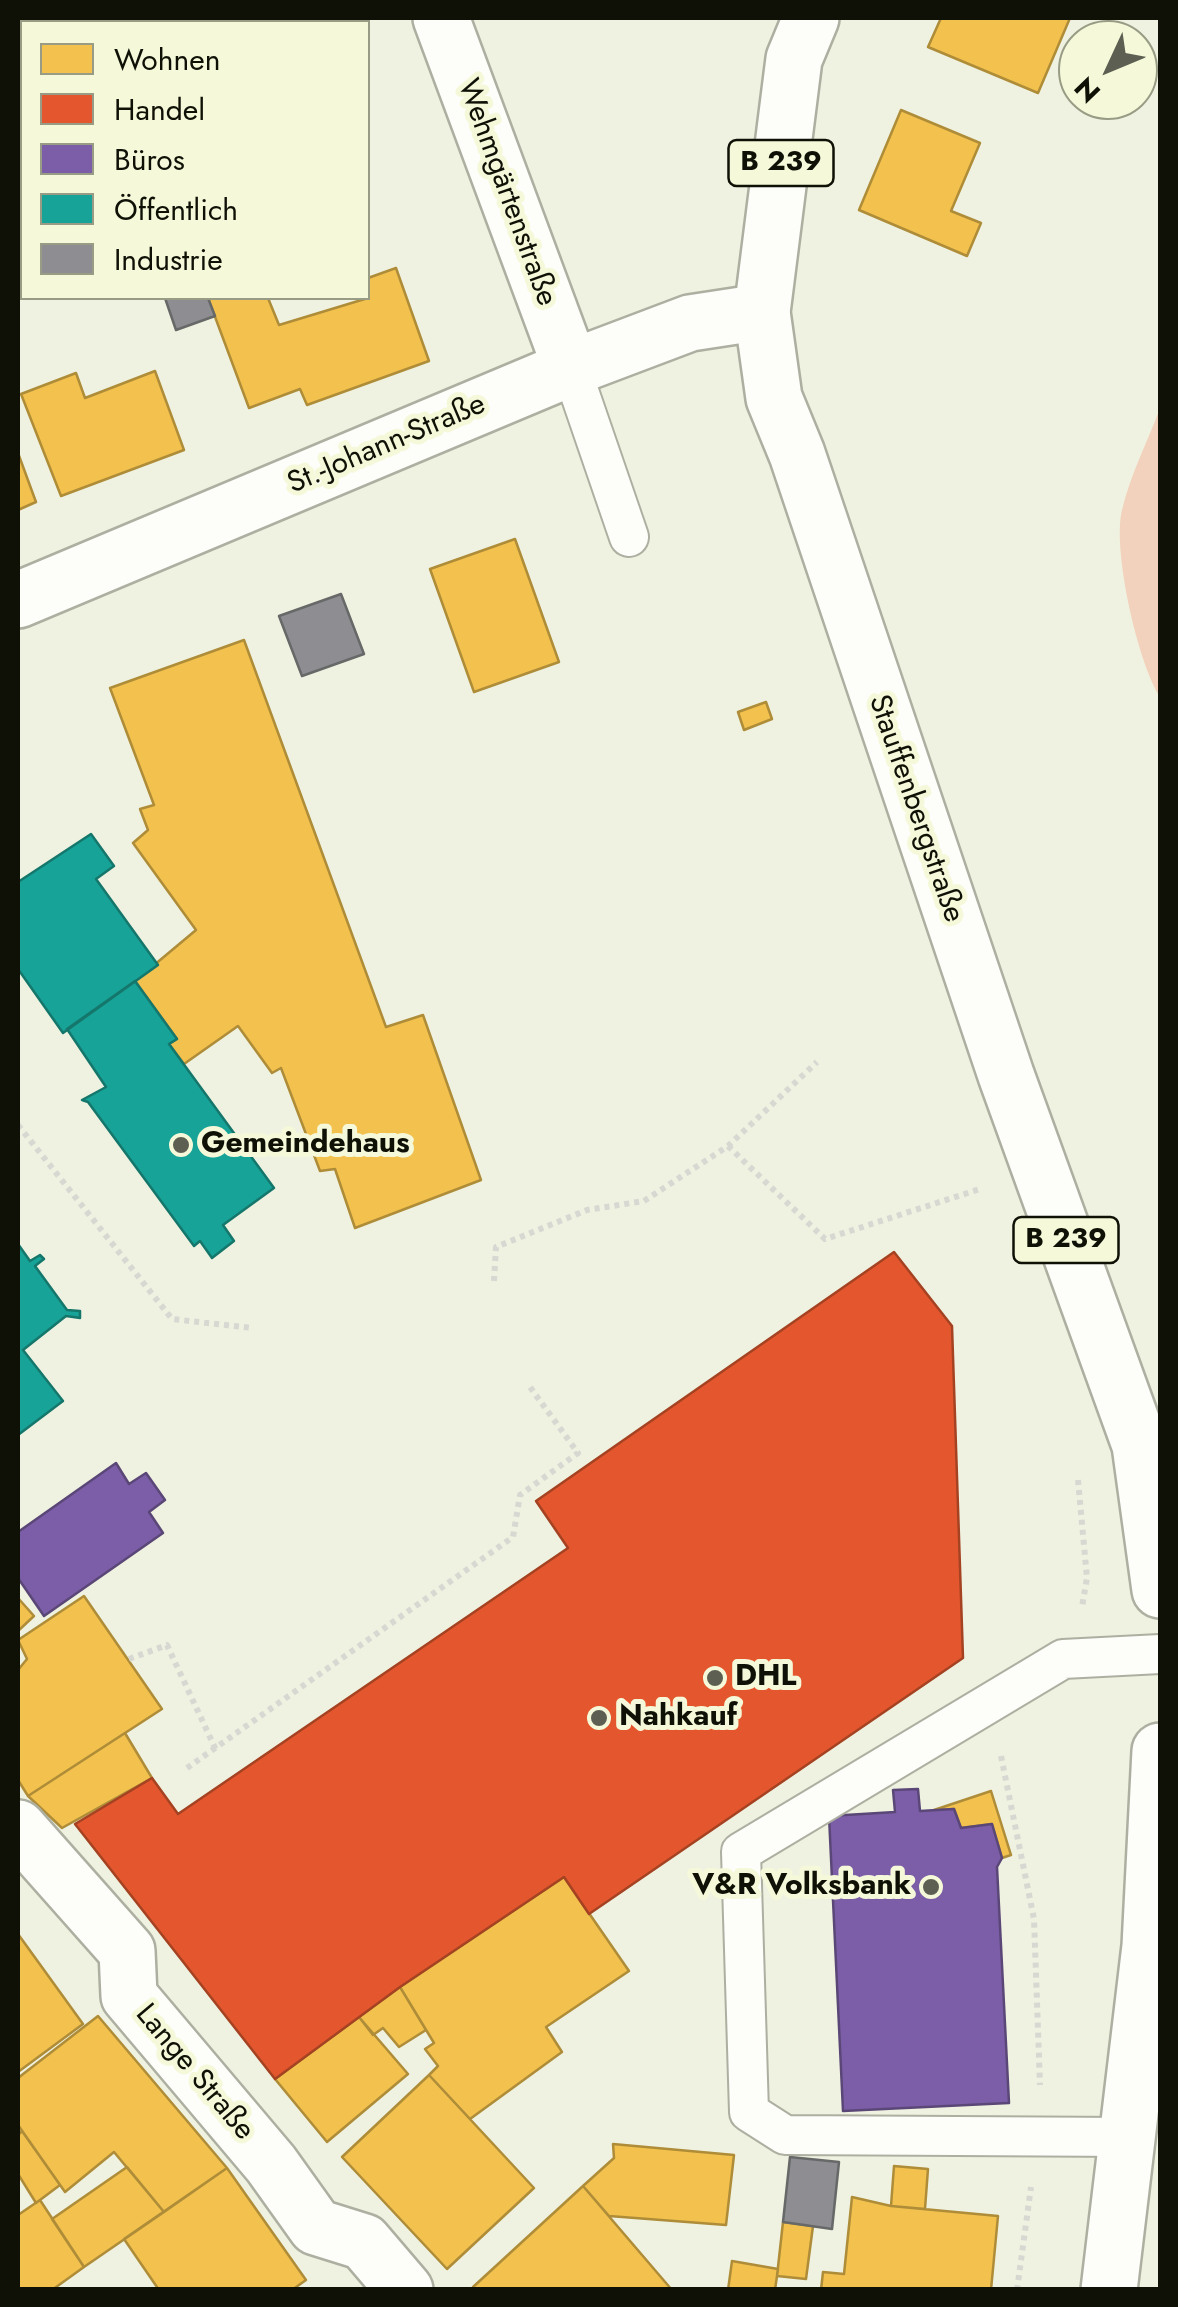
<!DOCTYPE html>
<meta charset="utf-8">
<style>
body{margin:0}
#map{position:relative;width:1178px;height:2307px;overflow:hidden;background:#eff2e0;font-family:Jost,sans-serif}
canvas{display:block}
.frame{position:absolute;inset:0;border:20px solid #0f1006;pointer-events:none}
.legend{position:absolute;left:20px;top:20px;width:350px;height:280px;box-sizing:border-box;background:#f5f9d9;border:2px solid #999c85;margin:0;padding:12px 18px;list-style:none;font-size:30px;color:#0f1006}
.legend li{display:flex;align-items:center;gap:20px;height:50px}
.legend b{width:50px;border:2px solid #999c85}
.north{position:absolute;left:1058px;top:20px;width:100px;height:100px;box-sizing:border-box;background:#f5f9d9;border:2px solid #999c85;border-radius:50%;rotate:226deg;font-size:28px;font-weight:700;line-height:40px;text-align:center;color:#0f1006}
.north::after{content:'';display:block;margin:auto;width:35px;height:45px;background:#5d5f52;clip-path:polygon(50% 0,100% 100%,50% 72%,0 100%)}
</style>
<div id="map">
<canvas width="1178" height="2307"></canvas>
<div class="frame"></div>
<ul class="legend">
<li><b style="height:28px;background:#f2c14e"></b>Wohnen</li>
<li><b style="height:28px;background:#e4572e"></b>Handel</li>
<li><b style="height:28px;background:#7b5ea7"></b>Büros</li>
<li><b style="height:28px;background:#17a398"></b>Öffentlich</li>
<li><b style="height:28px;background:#8d8d92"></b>Industrie</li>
</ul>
<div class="north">N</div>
</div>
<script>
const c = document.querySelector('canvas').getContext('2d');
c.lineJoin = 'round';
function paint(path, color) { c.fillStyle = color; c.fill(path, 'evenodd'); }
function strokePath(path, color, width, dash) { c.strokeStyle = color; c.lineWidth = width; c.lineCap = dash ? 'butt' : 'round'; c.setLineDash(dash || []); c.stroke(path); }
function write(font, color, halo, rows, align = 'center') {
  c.font = font + ' Jost,sans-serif'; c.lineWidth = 10; c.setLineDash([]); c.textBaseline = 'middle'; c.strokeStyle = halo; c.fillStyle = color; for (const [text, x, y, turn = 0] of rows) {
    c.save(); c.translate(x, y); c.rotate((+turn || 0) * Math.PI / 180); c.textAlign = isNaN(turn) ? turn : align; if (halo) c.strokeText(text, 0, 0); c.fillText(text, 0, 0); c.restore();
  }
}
paint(new Path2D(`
 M1160,408V697C1138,663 1112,550 1122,510C1130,475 1148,441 1160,408Z`), '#f2d2bc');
const homes = new Path2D(`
 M941,18H1070L1038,93L928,47Z
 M901,110L980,143L951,211L981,223L967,256L859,210Z
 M396,268L429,361L307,405L300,389L249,408L208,298H268L279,325L368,298V278Z
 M155,371L184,450L61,496L21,394L76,373L85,398Z
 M18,453L36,502L18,510Z
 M515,539L559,662L474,692L430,569Z
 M244,640L386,1027L423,1015L481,1180L355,1228L335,1169L320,1171L281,1068L272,1073L238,1026L184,1064L169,1044L177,1039L135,981L196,930L133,843L148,830L140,809L154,805L110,688Z
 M766,702L772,719L744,730L738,712Z
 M84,1596L162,1709L28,1796L18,1780V1670L27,1659L18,1640Z
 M18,1598L34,1616L18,1631Z
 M125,1733L152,1778L62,1828L28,1796Z
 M991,1791L1011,1855L1002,1858L992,1824L961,1828L954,1809L934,1810Z
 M564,1877L629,1971L546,2027L562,2052L470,2119L429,2075L438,2066L425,2049L434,2043L400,1987Z
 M18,1934L83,2024L18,2072Z
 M400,1987L426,2030L399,2047L383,2028L373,2035L359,2017Z
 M98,2016L227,2168L164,2212L114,2152L65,2192L18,2125V2078Z
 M359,2017L408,2074L327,2142L275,2079Z
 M429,2075L534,2188L447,2269L342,2157Z
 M22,2131L60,2185L36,2203L18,2174V2135Z
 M613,2144L734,2155L726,2225L609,2216L583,2186L614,2158Z
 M894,2166L928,2169L925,2209L891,2206Z
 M127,2167L164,2212L84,2267L52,2219Z
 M227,2168L306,2280L292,2290H159L124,2239Z
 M583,2186L672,2290H475L473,2287Z
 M852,2197L891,2206L998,2216L991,2290H821L823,2272L844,2274Z
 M40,2200L84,2267L52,2290H18V2215Z
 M783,2222L813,2226L806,2279L777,2276Z
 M732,2261L778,2269L775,2290H728Z`);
paint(homes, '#f2c14e');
strokePath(homes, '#ae8c38', 2.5);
const shops = new Path2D(`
 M894,1252L952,1326L963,1658L589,1914L564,1877L400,1987L275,2079L75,1824L152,1778L178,1814L568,1548L536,1501Z`);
paint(shops, '#e4572e');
strokePath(shops, '#a44222', 2.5);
const offices = new Path2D(`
 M116,1463L129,1484L146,1473L165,1500L149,1512L163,1533L44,1616L18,1578V1532Z
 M918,1789L920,1811L954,1809L961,1828L992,1824L1002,1858L997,1867L1009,2103L843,2111L829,1816L895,1812L893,1790Z`);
paint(offices, '#7b5ea7');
strokePath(offices, '#5b4777', 2.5);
const public = new Path2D(`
 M91,834L114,866L96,879L158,965L63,1033L18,969V882Z
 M135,981L177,1039L169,1044L274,1188L223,1225L234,1241L212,1258L200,1241L194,1246L88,1102L82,1100L106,1087L67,1029Z
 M18,1244L30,1261L40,1255L44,1259L35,1266L67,1310L80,1311V1318L66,1316L23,1350L63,1401L18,1435Z`);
paint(public, '#17a398');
strokePath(public, '#15776c', 2.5);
const industry = new Path2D(`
 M165,298H208L215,316L176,330Z
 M341,594L364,654L302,676L279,616Z
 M790,2157L839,2162L832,2229L783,2222Z`);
paint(industry, '#8d8d92');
strokePath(industry, '#676868', 2.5);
const lane = new Path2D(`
 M571,368L629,537
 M1127,2137L785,2135L749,2112L741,1852L1063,1659L1160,1654`);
const street = new Path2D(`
 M441,18L571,368
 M18,600L571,368L690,323L762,312
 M18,1828L127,1951L129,1996L271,2164L316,2227L364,2242L405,2290`);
const primary = new Path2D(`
 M811,18L794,59L762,312L774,398L797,454L1006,1075L1140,1445L1160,1590
 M1109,2290L1150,1946L1160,1751`);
strokePath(lane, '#adafa1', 42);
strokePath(street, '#adafa1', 60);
strokePath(primary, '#adafa1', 60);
strokePath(new Path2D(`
 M18,1125L172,1319L252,1328
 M728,1146L825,1239L980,1189
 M494,1281L496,1247L587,1210L644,1201L728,1146L817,1062
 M1078,1480L1087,1578L1082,1607
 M129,1659L167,1645L216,1750
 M1001,1756L1034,1919L1040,2085
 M187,1768L513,1537L520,1495L578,1453L530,1387
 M1017,2290L1031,2187`), '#d7d8d2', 6, [5, 5]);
strokePath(lane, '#fdfdfa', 38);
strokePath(street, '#fdfdfa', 55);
strokePath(primary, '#fdfdfa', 55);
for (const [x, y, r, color] of [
 [181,1145,10,"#5d5f52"],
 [715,1678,10,"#5d5f52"],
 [599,1718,10,"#5d5f52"],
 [931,1887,10,"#5d5f52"]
]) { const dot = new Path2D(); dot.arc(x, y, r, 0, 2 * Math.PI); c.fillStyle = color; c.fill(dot); strokePath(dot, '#f5f9d9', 4); }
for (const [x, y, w] of [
 [781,163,105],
 [1066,1240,105]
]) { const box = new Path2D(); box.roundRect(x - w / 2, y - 23, w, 46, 8); c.fillStyle = '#f5f9d9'; c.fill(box); strokePath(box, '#0f1006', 2.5); }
write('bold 28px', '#0f1006', null, [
 ["B 239",781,163],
 ["B 239",1066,1240]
]);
write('30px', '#0f1006', '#f5f9d9', [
 ["Wehmgärtenstraße",506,193,70],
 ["St.-Johann-Straße",387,445,-23],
 ["Stauffenbergstraße",915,809,71],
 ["Lange Straße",194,2073,50]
]);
write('bold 30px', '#0f1006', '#f5f9d9', [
 ["Gemeindehaus",201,1145],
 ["DHL",735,1678],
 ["Nahkauf",619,1718],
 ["V&R Volksbank",911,1887,"right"]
], 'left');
</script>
